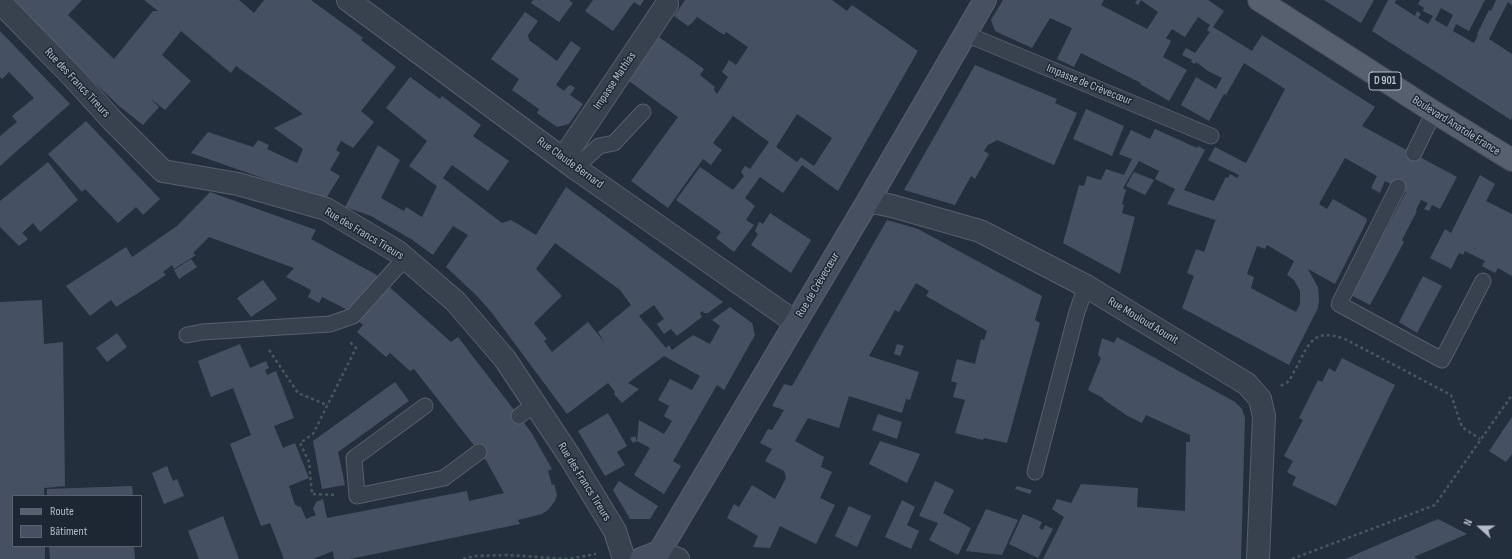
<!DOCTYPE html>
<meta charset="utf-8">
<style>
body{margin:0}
#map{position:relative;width:1512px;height:559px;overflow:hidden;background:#242f3e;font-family:"Sofia Sans Condensed",sans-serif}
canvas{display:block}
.legend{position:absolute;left:12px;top:495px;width:130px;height:52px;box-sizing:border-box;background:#1d2633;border:1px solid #59626f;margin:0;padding:5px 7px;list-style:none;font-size:12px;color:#b4bcc9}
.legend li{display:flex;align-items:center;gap:8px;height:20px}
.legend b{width:20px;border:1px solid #59626f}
.north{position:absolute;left:1460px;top:507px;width:40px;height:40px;-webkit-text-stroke:3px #1d2633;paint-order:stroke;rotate:291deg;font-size:11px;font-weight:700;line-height:16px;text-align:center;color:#b4bcc9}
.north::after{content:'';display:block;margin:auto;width:14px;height:18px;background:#b4bcc9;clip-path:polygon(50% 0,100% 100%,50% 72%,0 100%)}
</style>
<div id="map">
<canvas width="1512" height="559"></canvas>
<ul class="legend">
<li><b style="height:5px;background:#56606e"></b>Route</li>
<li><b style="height:11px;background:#455162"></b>Bâtiment</li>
</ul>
<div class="north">N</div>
</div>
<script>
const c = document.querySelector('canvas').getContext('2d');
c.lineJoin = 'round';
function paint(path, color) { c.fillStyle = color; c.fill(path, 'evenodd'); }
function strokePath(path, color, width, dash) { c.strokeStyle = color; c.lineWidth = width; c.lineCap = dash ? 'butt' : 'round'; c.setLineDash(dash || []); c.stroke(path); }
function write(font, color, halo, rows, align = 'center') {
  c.font = font + ' "Sofia Sans Condensed",sans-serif'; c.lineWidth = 3; c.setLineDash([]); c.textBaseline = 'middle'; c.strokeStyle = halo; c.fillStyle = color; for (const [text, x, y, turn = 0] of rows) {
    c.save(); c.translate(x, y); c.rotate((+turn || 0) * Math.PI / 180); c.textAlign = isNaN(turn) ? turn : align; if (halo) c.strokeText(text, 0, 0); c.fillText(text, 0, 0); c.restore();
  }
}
paint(new Path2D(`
 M15,0H82L68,15L114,59L153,11H158L144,0H239L254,13L264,0H311L363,38L361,40L396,67L361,111L374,122L353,148L338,139L341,141L336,150L340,153L330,170L340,176L325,200L191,153L208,132L253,147L258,140L269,145L267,149L297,163L303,149L274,128L303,114L236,66L231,73L181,31L162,55L191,81L165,110L150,98L159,107L143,125L119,106L34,25L15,4Z
 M533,0H569L573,3L559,22L531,3Z
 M593,0H644L640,6L634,2L613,31L585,11Z
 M685,0H832L847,11L852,5L918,51L838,191L802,165L783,193L760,177L745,198L755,206L746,220L754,225L734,252L716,238L721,232L676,200L700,167L733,190L744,176L741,172L745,166L750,169L769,142L733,116L713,143L722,150L711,165L703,159L668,208L631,181L678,117L629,81L659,37L704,69L700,75L715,87L714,90L717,94L728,77L722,72L729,60L736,65L748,47L726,32L724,35L697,17L692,23L688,26L674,16ZM797,114L832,138L814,166L801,157L797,162L776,147Z
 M1003,0H1104L1101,5L1147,29L1158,12L1141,0L1138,5L1135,3L1137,0H1208L1224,11L1213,27L1252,51L1262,35L1375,107L1362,126L1457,177L1440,209L1432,205L1429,211L1424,209L1428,203L1421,200L1416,210L1417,211L1402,240L1404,242L1370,305L1351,295L1406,192L1385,181L1380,193L1371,188L1377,176L1345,158L1319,204L1327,209L1333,199L1366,218L1367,221L1335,284L1308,269L1318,287L1319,300L1318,308L1289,365L1182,308L1194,276L1187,273L1196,249L1204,252L1217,216L1215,220L1167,204L1175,189L1155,179L1159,171L1139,161L1123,188L1126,190L1122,204L1124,205L1122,213L1135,217L1120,274L1063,243L1079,185L1084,186L1087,176L1101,180L1106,169L1124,175L1132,159L1119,154L1131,130L1150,139L1155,129L1197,148L1198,146L1205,150L1184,190L1214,201L1226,177L1228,178L1230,174L1237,178L1239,175L1208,160L1215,147L1246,163L1285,89L1244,63L1226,95L1224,94L1209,121L1181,105L1196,77L1216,89L1222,78L1208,71L1196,62L1195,64L1191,62L1192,60L1182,55L1186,48L1195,53L1210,32L1207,30L1210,25L1198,17L1185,37L1172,29L1166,38L1171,41L1163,57L1187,70L1169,101L1140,84L1141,83L1081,53L1074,67L1057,59L1072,28L1050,18L1032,48L995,31L991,20ZM1267,245L1294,261L1287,275L1294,280L1300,291V304L1296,312L1251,288L1254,277L1247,274L1257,246L1265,249Z
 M1324,0H1374L1361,23Z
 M1388,0H1396L1395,3L1415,16L1417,11L1421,14L1418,18L1428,24L1433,16L1423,11L1424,8L1418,4L1420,0H1485L1469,31L1456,24L1453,31L1474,43L1478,35L1477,34L1489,10L1491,11L1496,0H1512V5L1508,2L1489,39L1512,54V117L1511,120L1372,31ZM1441,8L1453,15L1447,27L1435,20Z
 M525,12L538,21L528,35L529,40L557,61L571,41L581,48L556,85L564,91L568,86L571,85L575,88L570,95L583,104L569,124L557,127L537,113L539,109L512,90L519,79L491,59Z
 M0,31L70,104L0,166V136L17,122L12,116L34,98L9,72L2,79L0,77Z
 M975,65L1057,99L1055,103L1077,113L1054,165L997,140L988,145L984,151L989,154L975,179L971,176L955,205L904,190Z
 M410,77L440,99L442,96L481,125L473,136L509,161L488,191L452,165L443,178L502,223L511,220L536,235L566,187L723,302L708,313H704L703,311L700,313L702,317L677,336L671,329L664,334L657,324L664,319L654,305L639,316L666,348L669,345L672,350L693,335L710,344L720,326L712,320L730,307L752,323L755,335L724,390L717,385L673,461L681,466L664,494L634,475L650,448L637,441L633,443L630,438L635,436L637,441L639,420L664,434L672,421L664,416L669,406L658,400L670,379L692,390L700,376L664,356L628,383L639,389L622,403L614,394L615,392L608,383L567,414L492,313L477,296L446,267L468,235L453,226L433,255L411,239L371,216L345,207L378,145L400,160L381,198L404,211L406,207L422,217L437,186L409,166L427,141L386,108ZM555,243L620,290L631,305L598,332L605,343L588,322L552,352L544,341L547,339L534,323L562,296L536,269Z
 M1086,109L1124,126L1112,156L1073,139Z
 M86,121L160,199L143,215L136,207L118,223L85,189L82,192L48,154Z
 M48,162L78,200L40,232L33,223L22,233L28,239L19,246L0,227V201Z
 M1134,172L1154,180L1145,195L1126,186Z
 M1480,175L1495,184L1486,201L1512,214V276L1498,268L1495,273L1482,266L1485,261L1465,251L1463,255L1459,253L1451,269L1430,258L1445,229L1451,233Z
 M210,192L316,230L311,239L375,274L451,342L458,337L531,432L552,469L548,471L552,485L554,484L555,487L557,495L555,501L548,510L542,514L518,520L520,524L350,559H334L333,551L313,559H284L270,523L261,526L230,444L251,435L233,388L211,397L198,361L240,344L250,368L266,361L269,368L265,370L267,375L276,371L294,418L274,426L283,448L295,443L309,478L289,486L295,505L301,507L306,519L316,515L313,509L316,502L323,499L327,518L467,491L469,501L504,493L487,462L414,369L410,371L390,353L386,357L357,332L363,325L344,308L322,297L319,303L308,297L311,290L286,277L294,268L209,237L193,253L196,255L174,269L172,265L163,272L166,275L116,307L111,300L90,316L66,286L126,247L132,257L177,226Z
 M770,213L811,240L791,273L751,245L758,234L755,231L759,222L763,224Z
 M887,220L918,229L1042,296L1035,320L1040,323L1007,443L984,438L983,440L955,433L965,400L953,397L957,383L951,381L957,359L975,364L981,339L984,340L987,331L926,296L929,291L916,283L899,312L895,310L869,356L919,372L910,400L906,399L902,413L849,396L839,428L808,418L795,441L824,457L821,467L832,472L820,498L835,505L816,544L780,526L770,548L753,547L758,536L727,518L734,504L739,507L752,485L775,499L786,478L784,471L765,461L772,449L760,443L768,429L772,430L784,410L772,406L784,384L792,386Z
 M191,259L197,267L179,279L174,270Z
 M1423,276L1442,286L1417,333L1399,322Z
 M263,280L277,299L251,317L237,298Z
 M42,300L44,344L63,342L65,486L44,488V496H13V546H45V559H0V302Z
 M117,333L127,347L107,362L96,348Z
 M1117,337L1235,402L1242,409L1245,418L1241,559H1043L1064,517L1052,509L1057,499L1071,503L1068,509L1081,484L1138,488L1137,507L1185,511L1186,442H1190V435L1146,415L1142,423L1126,415L1103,399V398L1088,390L1101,358L1098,355L1102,338L1114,343Z
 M897,344L904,346L900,356L894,354Z
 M1342,358L1395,385L1336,506L1292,485L1296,477L1287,472L1293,461L1284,456L1303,420L1299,418L1318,380L1322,382L1329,368L1335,372Z
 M395,382L409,401L338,452L345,485L322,489L313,441Z
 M608,413L627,446L617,452L625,465L605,476L578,431Z
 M878,414L902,422L897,439L872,430Z
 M1512,417V454L1506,462L1489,451Z
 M880,441L920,454L907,483L869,464Z
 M167,466L173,481L177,479L184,496L164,504L152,473Z
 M619,481L658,506L650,519H630L613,490Z
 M935,481L954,490L943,513L971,528L958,555L929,540L938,523L919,516Z
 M132,486L133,496H47V489Z
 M1017,486L1032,490L1030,494L1015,489Z
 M902,500L915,507L907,525L919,531L911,549L885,537Z
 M849,506L871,516L857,547L835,536Z
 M986,509L1018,520L1002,555L966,551Z
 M1023,514L1042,522L1039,528L1043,530L1045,525L1053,529L1038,558L1009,544Z
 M223,516L239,559H199L188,531Z
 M1438,519L1467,534L1414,557L1418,559H1345Z
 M49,546H134L135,559H50Z`), '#455162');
const service = new Path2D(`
 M966,34L1211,136
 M1414,153L1434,112
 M575,168L599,146L614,143L643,112
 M1398,187L1339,304L1442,360L1483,281
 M187,335L202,332L330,324L353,316L405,258
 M425,406L354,458L357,496L444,478L479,452
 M519,416L535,404
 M1035,472L1076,315L1086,286`);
const minor = new Path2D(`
 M348,0L575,168L795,322
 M0,2L73,77L113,121L163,171L238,184L326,209L398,252L455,301L505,359L570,457L615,531L624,559
 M563,159L667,4
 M868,201L892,206L980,231L1086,286L1247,384L1260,399L1264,416L1258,559
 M659,552L678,559`);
const secondary = new Path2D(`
 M641,559L659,552L664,544L868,201L985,0`);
const primary = new Path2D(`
 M1259,0L1434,112L1512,160`);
strokePath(service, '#565f6c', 17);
strokePath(minor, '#565f6c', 24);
strokePath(secondary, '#565f6c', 24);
strokePath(primary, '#414a57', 24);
strokePath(new Path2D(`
 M269,350L298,393L327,405
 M1281,386C1283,384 1287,383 1289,381C1291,378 1293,373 1295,370C1309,345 1311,327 1345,339L1451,395L1462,427L1480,439
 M334,495L312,494L309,462L300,443L313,434L356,348L349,341
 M463,559L475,556L507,555L568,559L596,554
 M1292,559L1435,505L1512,395`), '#44595c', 2.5, [3, 3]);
strokePath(service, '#38414e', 15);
strokePath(minor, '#38414e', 22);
strokePath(secondary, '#465061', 22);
strokePath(primary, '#56606e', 22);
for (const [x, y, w] of [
 [1385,81,32]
]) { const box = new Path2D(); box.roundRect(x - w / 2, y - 9, w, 18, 3); c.fillStyle = '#1d2633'; c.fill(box); strokePath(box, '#b4bcc9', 1); }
write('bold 11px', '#b4bcc9', null, [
 ["D 901",1385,81]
]);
write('12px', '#b4bcc9', '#1d2633', [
 ["Impasse Mathias",615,81,-56],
 ["Rue des Francs Tireurs",77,83,47],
 ["Impasse de Crèvecœur",1089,85,22],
 ["Boulevard Anatole France",1456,126,32],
 ["Rue Claude Bernard",570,163,36],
 ["Rue des Francs Tireurs",364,234,31],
 ["Rue de Crèvecœur",818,285,-59],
 ["Rue Mouloud Aounit",1143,321,31],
 ["Rue des Francs Tireurs",584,482,58]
]);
</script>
